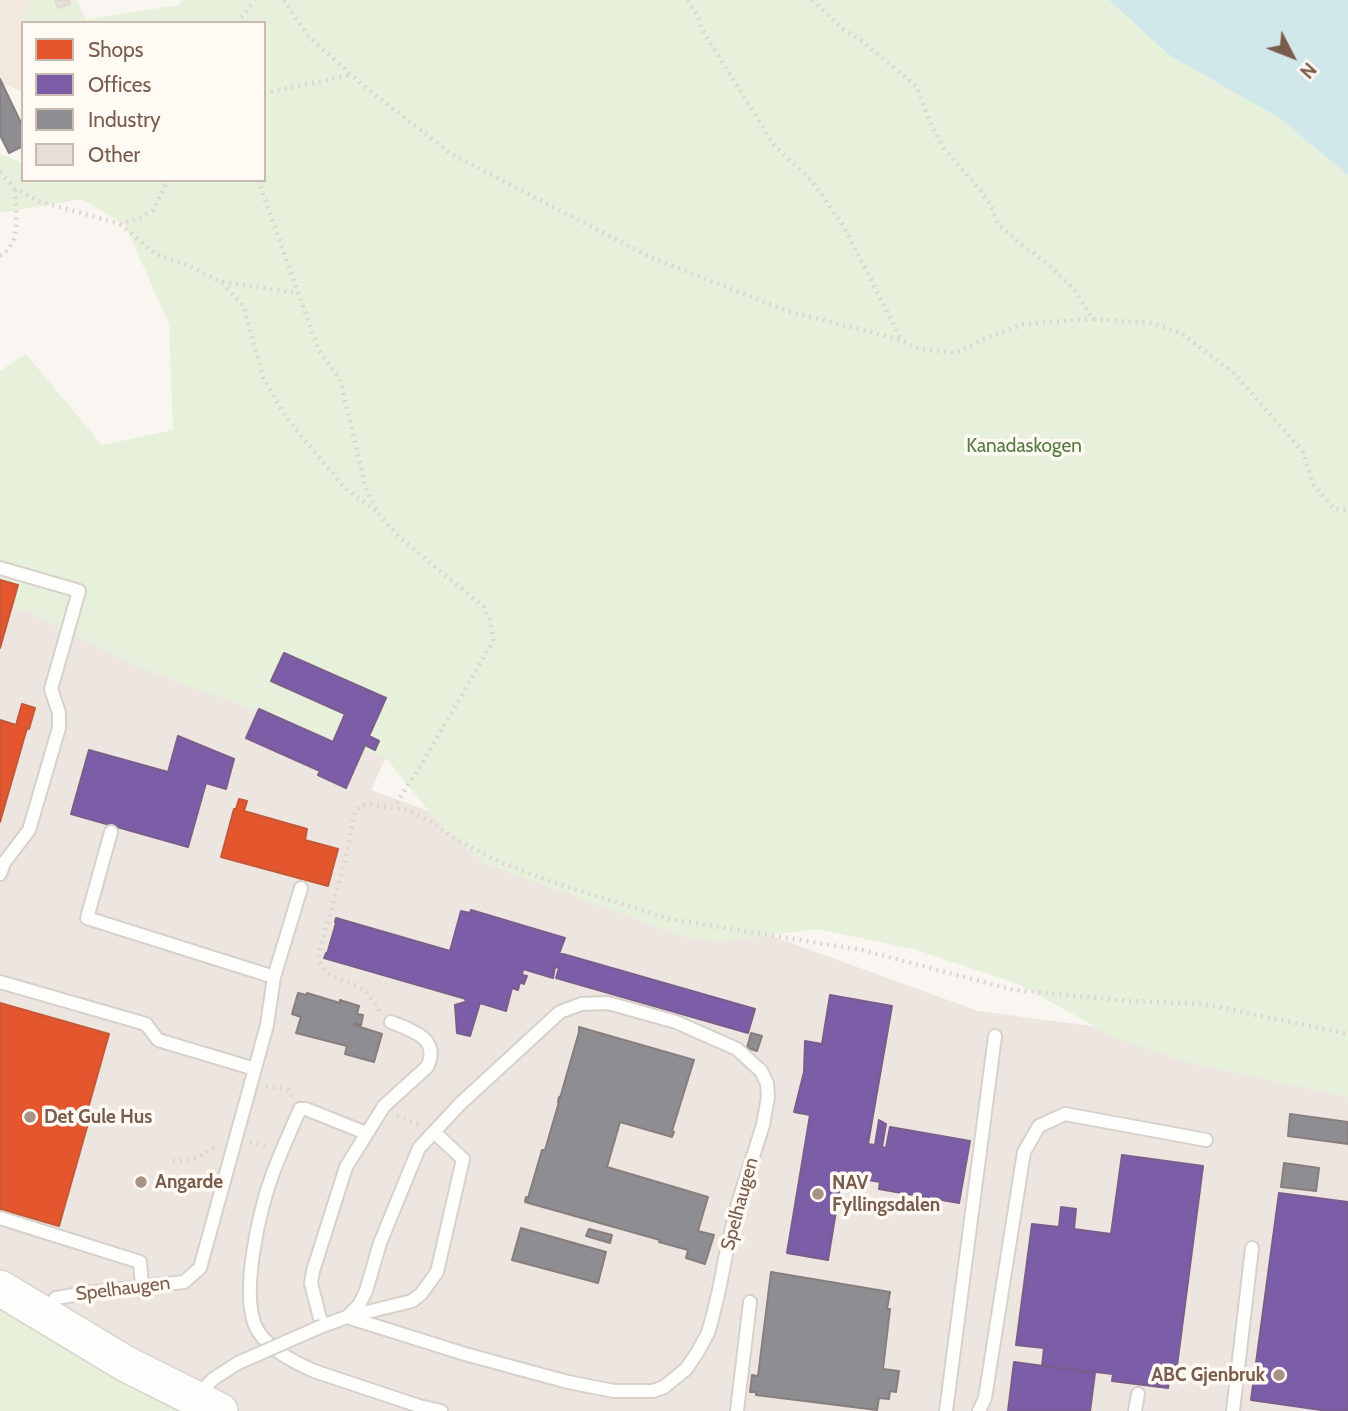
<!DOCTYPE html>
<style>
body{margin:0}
#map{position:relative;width:1348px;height:1411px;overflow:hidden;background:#f9f5f0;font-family:Cabin,sans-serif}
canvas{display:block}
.legend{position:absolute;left:21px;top:21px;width:245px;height:161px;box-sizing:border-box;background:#fffaf3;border:2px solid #cabbb1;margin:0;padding:9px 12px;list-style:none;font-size:21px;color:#7a5c4d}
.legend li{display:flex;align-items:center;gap:14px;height:35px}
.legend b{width:35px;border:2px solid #cabbb1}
.north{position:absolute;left:1257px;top:21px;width:70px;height:70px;-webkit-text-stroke:5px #fffaf3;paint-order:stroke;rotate:132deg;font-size:19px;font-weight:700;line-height:28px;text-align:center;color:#7a5c4d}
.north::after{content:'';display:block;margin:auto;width:24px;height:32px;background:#7a5c4d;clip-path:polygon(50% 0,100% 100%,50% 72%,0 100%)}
</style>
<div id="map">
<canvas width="1348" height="1411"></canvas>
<ul class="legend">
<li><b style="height:19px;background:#e4572e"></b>Shops</li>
<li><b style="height:19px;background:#7b5ea7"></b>Offices</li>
<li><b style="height:19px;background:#8d8d92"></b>Industry</li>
<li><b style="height:19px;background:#e6ded7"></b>Other</li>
</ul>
<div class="north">N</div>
</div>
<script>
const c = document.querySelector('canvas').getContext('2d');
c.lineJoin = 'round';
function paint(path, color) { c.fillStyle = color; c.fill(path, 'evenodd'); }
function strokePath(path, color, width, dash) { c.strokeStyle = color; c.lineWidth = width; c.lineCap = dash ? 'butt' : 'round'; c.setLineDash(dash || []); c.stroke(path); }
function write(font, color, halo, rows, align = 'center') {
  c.font = font + ' Cabin,sans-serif'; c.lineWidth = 7; c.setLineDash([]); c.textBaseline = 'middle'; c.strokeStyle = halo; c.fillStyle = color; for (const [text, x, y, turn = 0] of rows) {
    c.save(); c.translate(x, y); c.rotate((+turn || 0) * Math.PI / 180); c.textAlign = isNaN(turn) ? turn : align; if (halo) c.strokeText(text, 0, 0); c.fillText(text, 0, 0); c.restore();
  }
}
paint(new Path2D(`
 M0,0H34L20,17L23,36V92L0,83Z`), '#f2e8de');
paint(new Path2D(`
 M0,526L423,674L371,790L978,1011L1348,1060V1411H238L216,1407L0,1274Z`), '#ede5e0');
paint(new Path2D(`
 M33,0H77L86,20L178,5L183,0H1109L1169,55L1279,118L1348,175V1097L1182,1061L1116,1038L1018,984L914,949L816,929L716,942L682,936L485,863L444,830L386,758L143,669L31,613L0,604V371L26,354L102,445L173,430L169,324L125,225L82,199L0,213V154L23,163V180H264V23H23V36L20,17Z
 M0,1301L197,1411H0Z`), '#e7f0db');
paint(new Path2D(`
 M1109,0H1348V175L1279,118L1169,55Z`), '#d0e8ea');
const shops = new Path2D(`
 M0,580L18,585L0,648Z
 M22,704L35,708L29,729L27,728L0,822V720L16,725Z
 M239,799L247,801L244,811L307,829L305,840L338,849L328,886L221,857L234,809H236Z
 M0,1003L109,1034L87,1112L91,1113L59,1226L0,1209Z`);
paint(shops, '#e4572e');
strokePath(shops, '#c45837', 2);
const offices = new Path2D(`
 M284,653L386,698L369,736L379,741L375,750L365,745L346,788L318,775L320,771L246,738L259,709L333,742L345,714L271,681Z
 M178,736L234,759L226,789L206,783L188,847L71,814L89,750L168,772Z
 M471,910L565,938L559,954H563L755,1009L748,1033L556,978L559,968L555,967L553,978L523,969L522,975L527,976L524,984L520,982L518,990L512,988L506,1011L480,1003L470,1036L457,1033L455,1005L465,1002L466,999L324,958L326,953L327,954L336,923L335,922L336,918L450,951L461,911L470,913Z
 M830,995L892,1006L868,1144L875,1145L879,1120L886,1124L882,1147L886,1148L890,1127L970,1141L959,1203L879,1189L880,1182L862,1179V1185L841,1181L828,1260L787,1253L810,1115L794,1112L804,1072L805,1041L822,1044Z
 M1122,1155L1203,1166L1177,1366L1171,1365L1168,1388L1112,1381L1113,1374L1042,1366L1044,1348L1016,1345L1032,1224L1059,1227L1061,1207L1076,1209L1074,1229L1111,1234Z
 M1279,1193L1348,1202V1411H1328L1251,1400Z
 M1014,1362L1095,1373L1090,1411H1008Z`);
paint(offices, '#7b5ea7');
strokePath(offices, '#7b5d8c', 2);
const industry = new Path2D(`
 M0,79L23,127V146L9,153L0,135Z
 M298,993L307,995V993L340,1003V1000L359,1006L357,1014L363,1015L361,1025L354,1023V1025L382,1034L374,1062L345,1054L347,1046L296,1033L301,1017L292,1014Z
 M579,1027L694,1060L672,1131L674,1132L672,1137L620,1122L607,1167L708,1197L698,1231L714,1235L705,1264L686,1258L688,1250L659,1242L660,1240L525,1202L526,1197L528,1198L542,1150H545L559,1102H558L559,1097L560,1098L579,1032Z
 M751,1033L762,1036L757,1051L747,1048Z
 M1290,1114L1348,1122V1144L1288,1136Z
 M1284,1163L1319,1168L1316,1191L1281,1187Z
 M521,1228L606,1252L598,1283L512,1260Z
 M589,1229L612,1235L610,1243L586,1236Z
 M771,1272L890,1292L887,1309H890L883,1369L899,1371L896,1392L890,1391L889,1399L879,1398L877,1410L756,1395V1392H750L752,1375L758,1376Z`);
paint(industry, '#8d8d92');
strokePath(industry, '#877e7d', 2);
const building = new Path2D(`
 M55,0H69L70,4L58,8Z`);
paint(building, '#e6ded7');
strokePath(building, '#e2d8d2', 2);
const lane = new Path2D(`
 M0,568L79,591L51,689L59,713V728L29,830L4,863L0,874
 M111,832L87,918L274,977
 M0,982L146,1024L158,1040L255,1069
 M608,1003L676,1022L737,1049L761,1071L767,1083L768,1097L763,1125L739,1200L728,1244L719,1290L712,1319L708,1333L697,1353L686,1369L664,1387L653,1391H614L568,1382L465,1354L347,1317L359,1305L366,1291L380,1243L419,1148L460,1104L560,1012L581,1004Z
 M391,1022C412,1030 441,1039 427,1067L384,1106L346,1167L313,1271L311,1283L322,1326L347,1317L412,1301L421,1294L437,1272L463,1159L434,1132
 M366,1133L306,1109H300C291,1130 281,1151 273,1173C260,1208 238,1298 258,1331C270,1350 294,1362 314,1371L419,1406L441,1411
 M0,1218L140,1262L142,1286
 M44,1311L56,1298L86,1293L184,1282L200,1268L267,1025L274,977L301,888
 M197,1396L213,1379L238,1363
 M737,1411L750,1302
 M946,1411L995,1036
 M979,1411L985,1398L1024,1152L1039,1126L1065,1114L1206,1140
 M1135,1411L1138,1394
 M1233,1411L1252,1248`);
const secondary = new Path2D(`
 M0,1288L126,1364L220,1411`);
strokePath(lane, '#d7d1cb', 16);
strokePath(secondary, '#d9d2cb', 38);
strokePath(new Path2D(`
 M284,0L308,36L365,87L453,155L650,257L787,311L901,340L920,349L956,353L984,339L1023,324L1093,319
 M688,0L698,16L701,28L774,145L811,180L843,225L901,339
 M812,0L844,30L862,41L917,87L930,122L943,147L981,191L991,206L998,224L1018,242L1047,263L1074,289L1093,319L1151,323L1181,333L1234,373L1303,452L1313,484L1334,509L1348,510
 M237,23L255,0
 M264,93L351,75
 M0,172L15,188L38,201L120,224L138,219L153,210L168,180
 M258,180L319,351L340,379L366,489L378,513L400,538L484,607L491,623L493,641L423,762L394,807
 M120,224L156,254L191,267L221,282L244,307L263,377L287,419L346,489L376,511
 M0,256C23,244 15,209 15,188
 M222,282L298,293
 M379,1011C375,1003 369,995 362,989C344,977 319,979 319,953L345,861L355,811L359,807L367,804L407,810L432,822L454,838L495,860L549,881L669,919L862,950L1014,990L1129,1001L1204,1004L1348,1034
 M266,1086L288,1090L292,1096
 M397,1116L421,1125
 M250,1142L269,1147
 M173,1161L197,1158L217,1145`), '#dcd5d0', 4.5, [2, 5]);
strokePath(lane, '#fefefd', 12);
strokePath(secondary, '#fefefd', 35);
const laneBridge = new Path2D(`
 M238,1363L322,1326`);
strokePath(laneBridge, '#d7d1cb', 16, []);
strokePath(laneBridge, '#fefefd', 12);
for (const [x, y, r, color] of [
 [30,1117,7,"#a69286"],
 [141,1182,7,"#a69286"],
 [818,1194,7,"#a69286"],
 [1279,1375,7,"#a69286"]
]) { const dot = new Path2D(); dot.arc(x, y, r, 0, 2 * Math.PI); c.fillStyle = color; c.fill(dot); strokePath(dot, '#fffaf3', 2.5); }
write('19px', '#537a41', '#fffaf3', [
 ["Kanadaskogen",1024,446]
]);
write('bold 19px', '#7a5c4d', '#fffaf3', [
 ["Det Gule Hus",44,1117],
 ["Angarde",155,1182],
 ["NAV",832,1183],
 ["Fyllingsdalen",832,1205],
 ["ABC Gjenbruk",1265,1375,"right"]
], 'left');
write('19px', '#7a5c4d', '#fffaf3', [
 ["Spelhaugen",740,1204,-75],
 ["Spelhaugen",123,1289,-7]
]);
</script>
